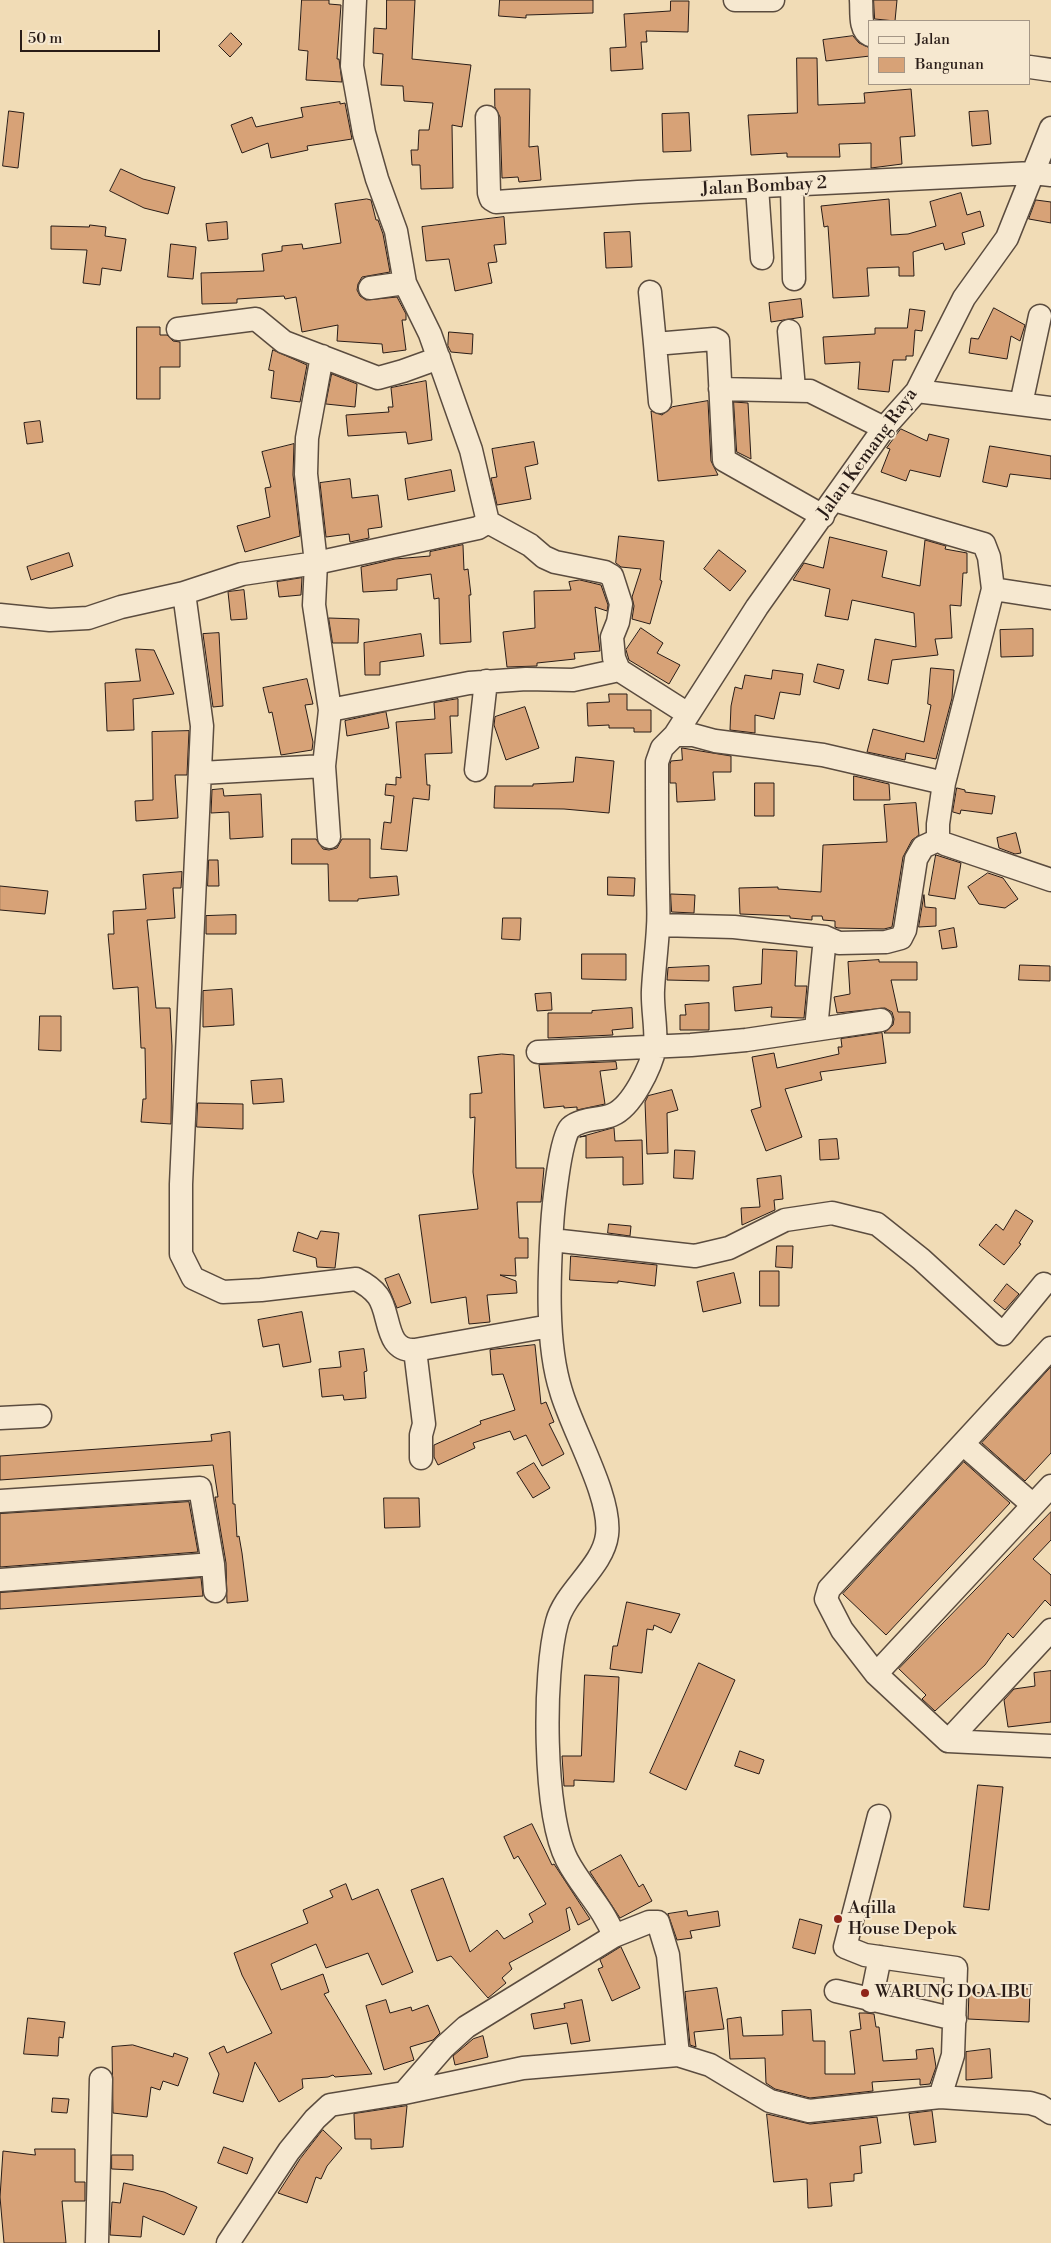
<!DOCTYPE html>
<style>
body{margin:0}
#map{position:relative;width:1051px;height:2243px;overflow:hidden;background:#f1dcb6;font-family:"Libre Bodoni",serif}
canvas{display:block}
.legend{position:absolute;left:868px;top:20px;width:162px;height:65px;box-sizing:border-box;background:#f6e8d0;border:1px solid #a49686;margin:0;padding:6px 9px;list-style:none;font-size:15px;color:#291c17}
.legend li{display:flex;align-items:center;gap:10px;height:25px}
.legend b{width:25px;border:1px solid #a49686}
.scale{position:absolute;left:20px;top:30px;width:140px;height:22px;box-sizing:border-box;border:2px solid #291c17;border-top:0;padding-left:6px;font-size:15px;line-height:18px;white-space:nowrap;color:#291c17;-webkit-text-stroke:4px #f6e8d0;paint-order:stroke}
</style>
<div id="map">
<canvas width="1051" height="2243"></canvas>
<ul class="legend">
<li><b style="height:6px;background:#f6e8d0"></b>Jalan</li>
<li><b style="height:14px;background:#d7a277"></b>Bangunan</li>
</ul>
<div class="scale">50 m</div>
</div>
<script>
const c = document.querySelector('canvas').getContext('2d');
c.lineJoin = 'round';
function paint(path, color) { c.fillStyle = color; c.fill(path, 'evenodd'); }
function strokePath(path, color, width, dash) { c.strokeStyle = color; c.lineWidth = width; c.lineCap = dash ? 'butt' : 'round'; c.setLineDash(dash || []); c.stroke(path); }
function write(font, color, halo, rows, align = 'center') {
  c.font = font + ' "Libre Bodoni",serif'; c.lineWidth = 4; c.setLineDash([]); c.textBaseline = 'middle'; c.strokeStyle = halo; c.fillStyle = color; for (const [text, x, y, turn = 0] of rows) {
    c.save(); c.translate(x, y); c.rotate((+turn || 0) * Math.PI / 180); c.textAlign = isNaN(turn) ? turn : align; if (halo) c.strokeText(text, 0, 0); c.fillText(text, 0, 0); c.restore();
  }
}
const building = new Path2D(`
 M302,0H329V4L341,5L337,59H339L342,82L306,80L308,51L299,50Z
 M387,0H415L412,59L471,65L462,127L452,125L453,188L421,189L420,165H412L411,150H418L419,130H429L433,103L404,101L403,86L381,85L383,54L373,53L374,28L386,29Z
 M500,0H593V13L526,15V18L499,16Z
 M874,0H897L895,21L875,19Z
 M671,1H689L688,32L646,31L647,42H641L643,69L611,71L610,48L626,47L624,14L670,11Z
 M231,33L242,44L230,57L219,46Z
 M853,36L859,43L870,48V56L826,61L823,40Z
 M797,58H817L818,105L865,103L864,93L911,89L915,136L900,137L902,164L871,168V143L839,144L840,157H787V153L751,155L748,115L797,113Z
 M495,89H530L529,147L538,146L541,180L519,182L518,177L502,178L500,117L495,107Z
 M340,102V104L345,103L352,139L307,146L308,150L271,158L268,143L242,153L231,125L252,117L256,127L303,117L301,108Z
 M9,111L24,113L18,168L3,166Z
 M988,111L991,144L972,146L969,112Z
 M689,113L691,151L663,152L662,114Z
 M121,169L143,179L175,187L168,214L144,208L110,191Z
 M961,193L967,215L980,211L984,226L962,233L965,244L945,250L943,243L913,252L914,276H899V267L867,268L869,296L833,298L828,226L824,227L821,206L889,199L891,235L908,234L936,226L930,202Z
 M367,199L371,200L376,220H378L383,234L390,272L362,277L358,284L357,290L360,296L366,300L397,297L406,314V320H402L406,350L383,353L382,344L337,341L338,325L302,332L296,297L285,299L284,296L237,299V303L202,304L201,273L264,271L262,254L282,251V246L302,244L303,249L341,243L335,204Z
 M1036,200L1051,202V223L1029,219Z
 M504,217L506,244L494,245L497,262L488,263L492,283L455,291L449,259L426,261L422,227Z
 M227,222L228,239L208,241L206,224Z
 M90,225L106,227L105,236L126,239L121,271L102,268L100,285L83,283L87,250L51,249V226L89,227Z
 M630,232L632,267L606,268L604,233Z
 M171,244L196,247L193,279L168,277Z
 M801,299L803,317L771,322L769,303Z
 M994,308L1025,325L1020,341L1011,336L1007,359L969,353L971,338L978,339Z
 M910,309L925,311L922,331L915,330L913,356H906V360H893L889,392L858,389L860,362L825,364L823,337L875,334V328H907Z
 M137,327H160V335H167L173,341L180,342V367H160V399H137Z
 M449,332L473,334L472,354L451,352L448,346Z
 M273,350L307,365L300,402L271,398L274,371L269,370Z
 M332,374L357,384L355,407L326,404Z
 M426,381L432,440L408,444L406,432L348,436L346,415L389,412L388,407H393L391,388Z
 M708,401L711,461L718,475L658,481L651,411L662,415L672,407Z
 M734,402L748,403L751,459L737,452Z
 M40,421L43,442L27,444L24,423Z
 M901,429L927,441L929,434L949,439L940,477L910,470L906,481L881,472L890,449L887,448Z
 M534,442L538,464L525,467L531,499L497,505L491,478L497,477L492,449Z
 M294,444L293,475L300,536L245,552L237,526L270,517L265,488L271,487L262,452Z
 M990,446L1051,456V479L1010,474L1007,487L983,482Z
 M451,470L455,491L408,500L405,479Z
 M350,479L352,498L378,495L382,527L368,529L369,538L350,542L349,534L326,537L320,483Z
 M619,536L664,541L660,580L662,581L650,624L632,619L634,606L632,597L641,569L621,567L616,563Z
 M830,537L887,551L882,577L920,586L925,540L946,546L945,549L967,553V573H963L961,606L950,605L952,638L935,639L938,655L892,660L888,684L868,680L875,639L916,647L914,613L852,600L848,620L825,616L830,589L793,580L804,563L823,568Z
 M463,545L464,570L468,569L471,595H469L471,642L440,644L439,598L434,599L431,574L397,579V590L363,592L361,567L395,559L430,556V552Z
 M719,550L746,571L730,591L704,569Z
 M69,553L73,566L31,580L27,567Z
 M302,578L301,595L279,597L277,582Z
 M580,580L601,585L608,605L607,611L595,607L600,651L574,653L575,659L537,663V666L507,667L503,632L535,628L534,591L571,590L569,582Z
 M244,590L247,619L231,620L228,592Z
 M329,618L359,619L358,643H333Z
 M641,628L663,643L657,653L680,665L669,684L629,660L626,650Z
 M1033,629V656L1001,657L1000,630Z
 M219,633L223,706L213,707L203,634Z
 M421,634L424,656L380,662V675H365L364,643Z
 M136,649L154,650L174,694L133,699L134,730L107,731L105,683L140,681Z
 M818,664L844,670L839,689L814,682Z
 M931,668L954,670L952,698L936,759L906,753L905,760L867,752L873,729L924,742L931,705L928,704Z
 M773,670L803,674L800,695L780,692L774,719L755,715V733L730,730L731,706L735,687L742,689L745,675L771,679Z
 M307,679L313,704L305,705L313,742L312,750L281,755L272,712L269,713L263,688Z
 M609,694H627V710H651V732H634V728H609V725L588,726L587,703L609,702Z
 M458,699V716H450L452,753L425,754L427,785H430L429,800L413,798L407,851L381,849L384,822L391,823L394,796L385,795L386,784L396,785V777L401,778L396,722L435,719L434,703Z
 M525,707L539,748L506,760L494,725L495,717Z
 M386,712L389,728L347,736L345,721Z
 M189,731L187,775H175L178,818L136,821L135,801L153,800L152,732Z
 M682,748L731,756V772H713L715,800L677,802L676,783H670V764L671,761L682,760Z
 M576,757L614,761L609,813L564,809L494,808L495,786H533V784L573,782Z
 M854,776L889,784L890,800H854Z
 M755,783H774V816H755Z
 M957,788L965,790V792L995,796L992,814L961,810L960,814L953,812Z
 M223,789L224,796L261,794L263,837L230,839L229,812L211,813L212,790Z
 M916,803L919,835L912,840L903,857L892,927L884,929L838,928L835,927V921L823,920L822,916H812V920L790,918V916L740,914L739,888L778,887V889L821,892L823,845L887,842L884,805Z
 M1016,833L1021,853L1015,854L999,848L997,838Z
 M292,839H316L323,849L329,850L337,848L342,839H370V878L397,876L399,895L358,899V901H329L328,864H292Z
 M936,855L961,863L955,899L929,895Z
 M209,860H218L219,886H208Z
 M182,872L181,888H173L175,918L147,920L156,1008H170L172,1046L171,1124L141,1122L143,1099H146L145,1048H141L138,987L113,989L108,934H114L113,911L146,909L143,875Z
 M988,873L1003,878L1018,899L1005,908L979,904L968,887Z
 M608,877L635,878L634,896L608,895Z
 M0,886L48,891L45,914L0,910Z
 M671,894L695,895L694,913L672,912Z
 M924,895L925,907L936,908V926L919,927Z
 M236,915V934H206V916Z
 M503,918H521L520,940L502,939Z
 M954,928L957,947L942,949L939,931Z
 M763,949L797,951L795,986H807L804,1018L771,1017L772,1007L735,1011L733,987L761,984Z
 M582,954H626V980L582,979Z
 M879,960V962H917V980H891L898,1012H910V1033H884L893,1025L894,1019L892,1012L885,1008L837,1013L834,997L850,994L848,962Z
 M1020,965L1050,966V981L1019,980Z
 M709,966V981L667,980L668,968Z
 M232,989L234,1025L203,1027V991Z
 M551,993L552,1010L537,1011L535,994Z
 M709,1003V1030H680V1015H686L685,1005Z
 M632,1008L633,1028L612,1030L613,1035L548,1038V1013H592V1011Z
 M40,1016H61V1051L39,1050Z
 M882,1033L886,1063L820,1072L822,1080L785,1089L802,1137L766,1151L751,1110L761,1107L752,1057L774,1053L777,1068L839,1054L838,1047H842L841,1039Z
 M502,1054L514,1055L516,1168H544L541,1202H517L519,1238H528V1258H515L516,1276L500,1275L516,1281L517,1293L487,1295L490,1322L469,1324L466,1297L431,1303L419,1215L478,1209L473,1172L475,1117L470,1118V1094L482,1093L478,1057Z
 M616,1062L617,1069L600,1071L605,1104L577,1110V1107L564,1108V1106L544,1108L539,1065Z
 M282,1079L284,1102L253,1104L251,1081Z
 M672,1090L678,1110L667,1113L668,1153L647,1154L645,1102L648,1096Z
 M198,1103L243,1104V1129L197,1127Z
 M614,1128L615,1141L642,1140L643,1184L623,1185V1157L586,1158V1136L580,1137Z
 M837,1139L839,1159L820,1160L819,1140Z
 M675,1150L695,1151L693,1179L674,1178Z
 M781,1176L783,1199L774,1200L775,1210L742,1225L741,1208L760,1207L757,1179Z
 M1016,1210L1033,1221L1019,1243L1021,1244L1004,1265L979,1245L996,1224L1003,1230Z
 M609,1224L631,1226L630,1236L608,1233Z
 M321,1231L339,1233L335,1268L317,1267L316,1258L293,1251L298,1232L317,1239Z
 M777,1246H793L792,1268L776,1267Z
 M571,1256L657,1265L655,1286L618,1281V1283L570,1280Z
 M760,1271H779V1306H760Z
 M734,1273L741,1303L703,1312L697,1282Z
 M399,1274L411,1303L397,1308L385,1279Z
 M1007,1284L1019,1294L1005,1310L994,1301Z
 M302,1312L311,1362L283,1367L279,1344L263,1347L258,1320Z
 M535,1345L541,1404L546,1402L554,1422L549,1424L564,1454L542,1466L526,1435L514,1440L510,1431L473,1443L475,1448L438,1465L434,1457V1445L481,1424L480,1421L515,1410L503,1374L492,1375L490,1350Z
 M364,1349L367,1371L364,1372L366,1398L344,1400L343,1395L322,1397L319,1369L341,1367L339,1352Z
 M1051,1367V1453L1025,1481L982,1443Z
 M230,1432L233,1504H235L237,1537L239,1536L242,1553L248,1601L227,1603L226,1563L215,1497H218L213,1465L0,1480V1456L212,1441L211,1435Z
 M964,1462L1010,1503L886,1635L843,1594Z
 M534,1463L550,1488L533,1498L517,1473Z
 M384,1498H419L420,1527L385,1528Z
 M189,1502L198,1552L0,1567V1514Z
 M1051,1512V1540L1033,1559L1051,1575V1606L1045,1600L1013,1638L1008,1633L985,1665L935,1711L922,1699L926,1695L899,1669Z
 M201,1578L203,1596L0,1609V1593Z
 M627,1602L680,1614L671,1633L654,1625L653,1630L647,1629L642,1673L610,1669L613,1646H617Z
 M699,1663L735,1680L686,1790L650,1773Z
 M1051,1671V1722L1008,1727L1004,1700L1014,1689L1035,1686L1034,1673Z
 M585,1675L619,1677L614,1782L574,1780V1786H564L562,1756H581Z
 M740,1751L764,1760L759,1774L735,1766Z
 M978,1785L1003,1787L989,1910L964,1907Z
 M532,1824L552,1865L554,1864L590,1919L578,1925L570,1907L566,1909L570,1930L509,1963L512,1969L502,1978L506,1983L488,1998L451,1956L437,1961L411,1890L443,1878L470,1952L497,1930L504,1939L533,1922L529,1914L546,1904L518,1856L514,1859L504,1837Z
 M621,1855L639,1887L643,1884L652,1901L620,1918L590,1872Z
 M346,1884L352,1900L378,1889L413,1972L382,1985L368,1953L326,1968L316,1944L271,1964L281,1990L323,1974L329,1992L324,1994L372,2074L335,2077L333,2075L328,2077L302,2079L303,2088L279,2102L255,2062L243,2102L213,2093L219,2074L209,2053L224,2046L227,2053L272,2033L242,1975L234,1953L308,1923L303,1910L333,1897L330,1891Z
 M687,1911L688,1916L718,1911L720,1926L690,1931L692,1938L677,1940L668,1914Z
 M800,1919L822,1925L815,1954L793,1948Z
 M621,1947L640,1988L612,2001L598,1969L603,1967L600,1960Z
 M717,1988L724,2029L694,2032L696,2047L690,2045L685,1992Z
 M1012,1988L1030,1989L1029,2022L968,2019L969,1992L1012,1995Z
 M386,2000L390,2013L411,2007L412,2011L428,2005L440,2033L433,2040L410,2047L414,2060L384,2070L366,2006Z
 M582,2000L590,2041L571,2044L567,2023L534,2029L531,2014L565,2008L564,2004Z
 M811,2010L813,2041H825V2074H855L850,2031L861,2029L859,2013H866L874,2014L876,2027H879L883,2061L917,2059L916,2050L933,2048L936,2067L930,2084L920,2085V2079L872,2082L873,2091L810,2098L775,2089L766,2083L765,2058L730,2059L727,2019L741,2017L743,2036L783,2035L782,2011Z
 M28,2018L65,2022L63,2038L59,2037L58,2056L24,2054Z
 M483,2036L488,2057L455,2065L453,2056L473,2039Z
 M133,2045L173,2057L174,2053L188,2058L178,2086L163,2081L160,2090L151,2087L147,2117L113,2113L112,2047Z
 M990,2049L992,2078L966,2080V2052Z
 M53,2098L69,2099L67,2113L52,2112Z
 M407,2106L403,2147L371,2149V2139H355L354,2114Z
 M932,2111L936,2142L914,2145L909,2114Z
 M767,2114L810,2124L877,2117L881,2143L860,2146L862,2173L854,2174V2181L830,2183L832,2206L808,2208L807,2179L774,2182Z
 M323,2130L342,2148L327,2166L321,2179L316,2177L307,2203L278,2193L300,2159Z
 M224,2147L253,2158L247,2174L218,2163Z
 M35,2149H75V2182H85V2201H62L66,2243H4L0,2197L3,2151L35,2155Z
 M112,2155H133V2170L112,2169Z
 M124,2183L164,2192L197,2207L184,2235L143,2216L141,2237L110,2235L112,2202L120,2203Z`);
paint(building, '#d7a277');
strokePath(building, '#291c17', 1);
const street = new Path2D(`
 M355,0L352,66L364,133L377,179L396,231L405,283L430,334L471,450L488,522L530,545L544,557L555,562L605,572L612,576L621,604L618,622L612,637L614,658L619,670L688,714
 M735,0H773
 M861,0C862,11 859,30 870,35
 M1030,67L1051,70
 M487,117L489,193L491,199L496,202L638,192L1033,173L1051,175
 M792,186L794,279
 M757,187L762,258
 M370,288L405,283
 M650,292L655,344
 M178,329L256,319L284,342L378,378L403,371L439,358
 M789,331L794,389
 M322,356L307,438L306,474L316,563L314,605L330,710L324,766L329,837
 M720,389L810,391L884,428
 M917,391L1051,408
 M660,402L655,344L714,339L718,341L724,460L823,516
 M1021,404L1040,316
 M834,500L984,544L989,557L993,589L944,783
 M993,589L1051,598
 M184,593L202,726L181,1184V1254L193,1278L223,1292L261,1290L356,1279C364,1283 372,1288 378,1296C391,1313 384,1352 415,1350L424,1424L421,1435V1458
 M0,615L50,620L88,618L121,607L184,593L242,574L316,563L478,528L488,522
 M330,710L469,683L526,679L573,680L619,670
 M675,735H693L715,741L823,755L944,783L938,824V840L945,844L1051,880
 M476,770L486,681
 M201,773L324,766
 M659,925L734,927L825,937L839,943L886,942L901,938L905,930L916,859L923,847L938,840
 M816,1029L825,937
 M538,1052L691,1045L746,1040L881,1020
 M552,1240L695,1256L729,1248L785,1220L832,1213L877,1224L921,1259L1003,1334L1044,1284
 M1051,1348L829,1589L826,1599L842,1630L876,1674L948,1741L1051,1746
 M415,1350L550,1326
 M0,1418L40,1416
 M963,1444L1033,1505
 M0,1501L200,1488L213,1564
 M0,1580L213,1564L215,1591
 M876,1674L1051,1486
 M948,1741L1051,1630
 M879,1816L845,1947L865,1955L956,1968L953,2055L940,2097
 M614,1936L649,1922H658L668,1955L678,2055
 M836,1991L955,2019
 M871,2001L880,1957
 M404,2093L444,2047L466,2027L614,1936C603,1907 581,1887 567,1860C543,1813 543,1673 557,1622C565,1591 603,1567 607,1535C612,1497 572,1430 561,1391C546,1344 549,1277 552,1227C553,1210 560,1138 570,1128C581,1118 600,1120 612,1115C632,1107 651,1067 655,1047C657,1030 652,1008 653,990C654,969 657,948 658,927C659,914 658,902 658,889C657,847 657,804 657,762L662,748L675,735L757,607L884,428L917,391L964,298L1007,238L1051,128
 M97,2243L101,2079
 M228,2243L289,2151L315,2119L330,2105L404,2093L523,2068L678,2055L710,2065L770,2101L809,2111L940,2097L1030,2103L1040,2106L1051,2113`);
strokePath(street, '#5b4c3f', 25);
strokePath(street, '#f6e8d0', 22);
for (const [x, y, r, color] of [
 [838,1919,5,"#8f2418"],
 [865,1993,5,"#8f2418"]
]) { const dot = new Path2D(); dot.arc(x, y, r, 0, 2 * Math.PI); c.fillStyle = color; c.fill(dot); strokePath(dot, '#f6e8d0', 2); }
write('18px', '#291c17', '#f6e8d0', [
 ["Jalan Bombay 2",764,187,-3],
 ["Jalan Kemang Raya",868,454,-54]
]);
write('18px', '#291c17', '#f6e8d0', [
 ["Aqilla",848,1909],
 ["House Depok",848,1930],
 ["WARUNG DOA IBU",875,1993]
], 'left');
</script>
